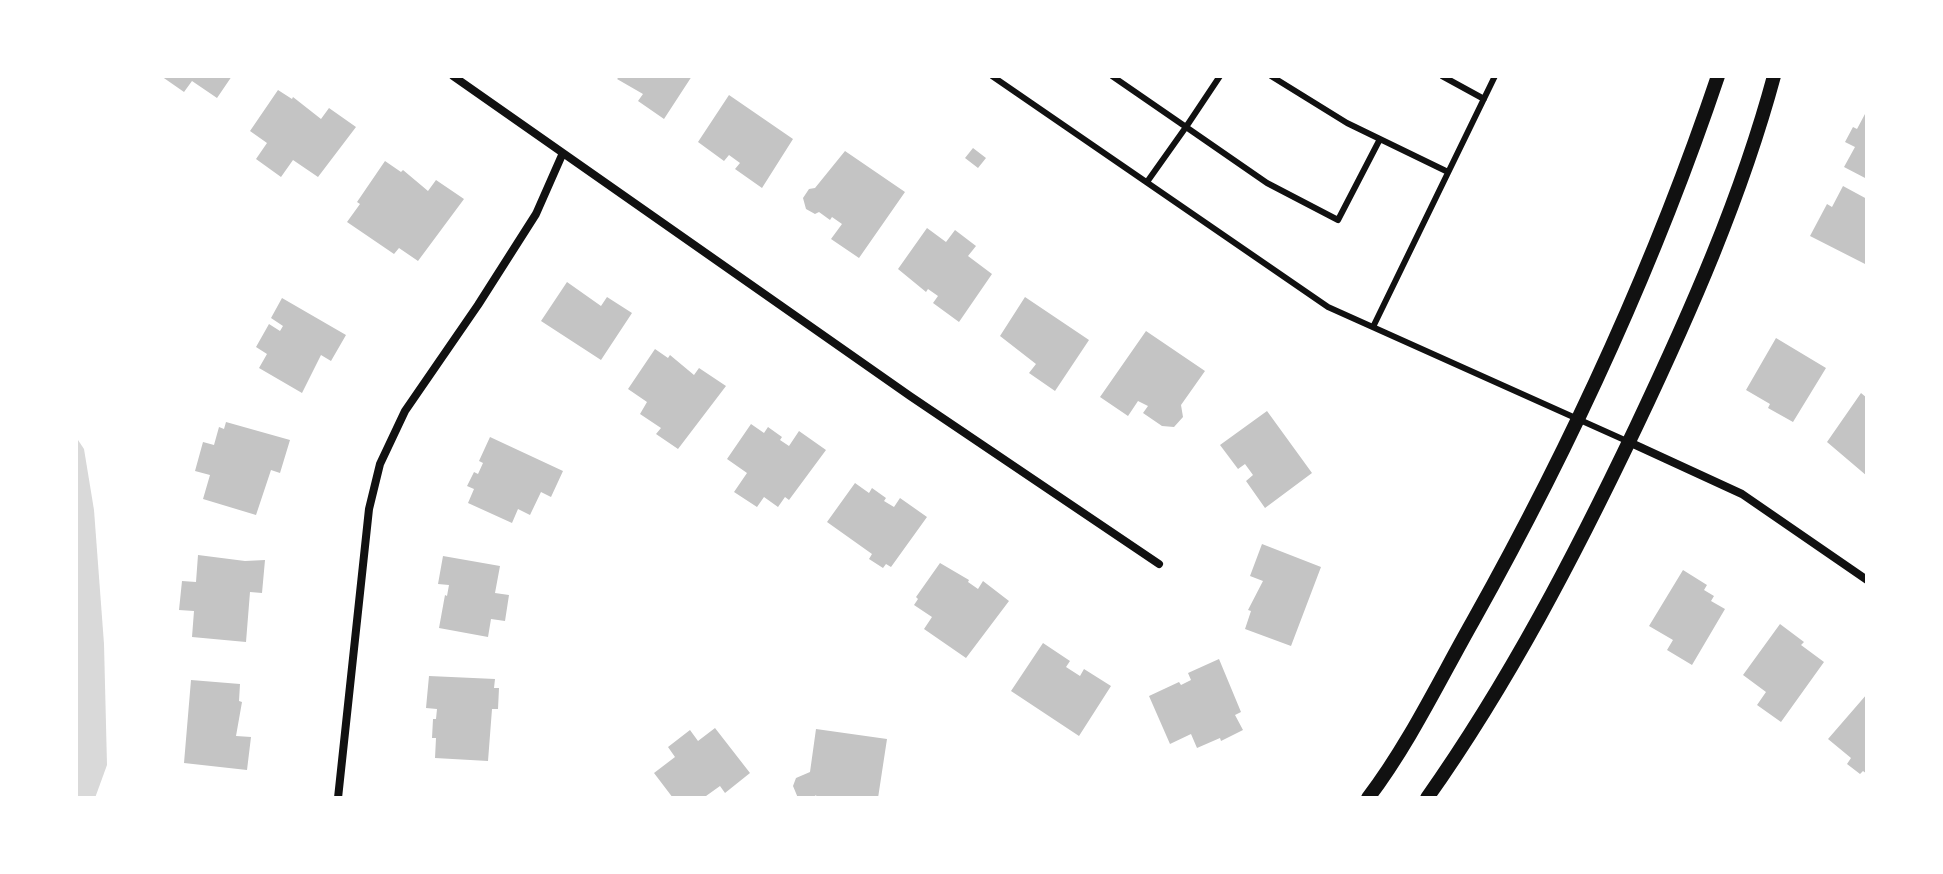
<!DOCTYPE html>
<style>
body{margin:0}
#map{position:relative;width:1943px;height:874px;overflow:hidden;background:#fff;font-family:Ubuntu,sans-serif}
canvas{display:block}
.frame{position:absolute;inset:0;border:78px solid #fff;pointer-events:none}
</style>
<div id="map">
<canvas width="1943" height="874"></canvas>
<div class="frame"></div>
</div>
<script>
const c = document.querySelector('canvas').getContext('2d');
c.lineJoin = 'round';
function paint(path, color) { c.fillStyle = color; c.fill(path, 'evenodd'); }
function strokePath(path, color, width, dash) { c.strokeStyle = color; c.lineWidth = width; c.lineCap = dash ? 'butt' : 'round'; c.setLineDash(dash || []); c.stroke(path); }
paint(new Path2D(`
 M76,437L84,449L94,510L104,644L107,765L95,798H76Z`), '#d9d9d9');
paint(new Path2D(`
 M161,76H232L217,98L192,81L184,92Z
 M620,76H692L664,119L638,101L643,94L617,79Z
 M278,90L292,99L293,97L321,119L329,108L356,127L318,177L293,160L281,177L256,159L267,143L250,131Z
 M729,95L793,139L762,188L735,169L740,163L729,155L724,161L698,142Z
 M1865,114L1867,115V179L1844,167L1855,147L1845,142L1853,127L1857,129Z
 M973,148L986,158L978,168L965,158Z
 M845,151L905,192L859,258L831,239L842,224L832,217L830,220L819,212L815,214L806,209L803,198L809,189L815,188Z
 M385,161L401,172L403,170L428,191L436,180L464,199L418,261L399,248L394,254L347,222L360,204L357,202Z
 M1843,186L1867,199V265L1810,236L1827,204L1832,207Z
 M927,228L946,242L955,230L976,246L968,256L992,274L959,322L933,303L938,296L928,289L926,292L898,269Z
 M567,282L601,306L607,297L632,313L601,360L541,321Z
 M1025,297L1089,340L1055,391L1029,373L1036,364L1000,336Z
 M282,298L346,335L331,361L321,355L302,393L259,368L267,354L256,347L269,324L280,331L283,326L271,318Z
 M1146,331L1205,371L1181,405L1183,417L1174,427L1162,426L1143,413L1148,406L1138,401L1128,416L1100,397Z
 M1776,338L1826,368L1793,422L1768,408L1770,404L1746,390Z
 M655,349L668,358L670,355L694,375L699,368L726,386L678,449L656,434L661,428L640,414L647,402L628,389Z
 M1861,393L1867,398V476L1827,442Z
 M1267,411L1312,473L1265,508L1246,481L1253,475L1245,464L1238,469L1220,445Z
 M226,422L290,440L280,473L271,470L256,515L203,499L210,475L195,471L203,442L214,445L219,427L224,429Z
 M751,424L764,433L768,427L782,437L780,440L789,446L799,431L826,450L789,500L785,497L778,507L764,497L757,507L734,492L747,473L727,459Z
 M490,437L563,471L551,497L541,492L530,515L518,509L512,523L468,503L474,489L467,486L474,472L478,474L483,463L479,461Z
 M855,483L869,493L872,488L886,498L884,501L894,507L900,498L927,517L891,567L886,564L883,568L869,559L872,554L827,522Z
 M1262,544L1321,567L1291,646L1245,629L1251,611L1248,610L1263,581L1250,576Z
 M198,555L245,561L265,560L262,593L250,592L246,642L192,637L194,611L179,610L182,581L196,582Z
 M443,556L500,566L495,593L509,595L505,621L491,619L488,637L439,628L445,595L447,596L449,585L438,584Z
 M940,563L969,580L968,582L978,589L983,581L1009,601L966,658L924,629L932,617L914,605L918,599L916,597Z
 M1683,570L1707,585L1704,590L1714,596L1711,601L1725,609L1692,665L1667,650L1673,640L1649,626Z
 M1780,624L1804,642L1801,645L1824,662L1781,722L1757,705L1766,692L1743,675Z
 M1043,643L1070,661L1066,667L1080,676L1084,669L1111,686L1079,736L1011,691Z
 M1219,659L1241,712L1235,715L1243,730L1221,741L1220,738L1197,748L1191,734L1170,744L1149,696L1179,682L1181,685L1191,680L1188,673Z
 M429,676L495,679L494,688H499L498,709H492L488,761L435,758L436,738H432L433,719H436L437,709L426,708Z
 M191,680L240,684L239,701L242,702L236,736L251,737L247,770L184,763Z
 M1867,694V774L1863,771L1860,774L1847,764L1851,758L1828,739Z
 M715,728L750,773L725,793L720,786L706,796L708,798H673L654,773L675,757L668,747L690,730L698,741Z
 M816,729L887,739L878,798L835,796V798H817L816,795L813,798H798L793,786L796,778L810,772Z`), '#c4c4c4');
strokePath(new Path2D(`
 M992,76L1328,307L1629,442
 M1112,76L1186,127L1147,182
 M1220,76L1186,127L1267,183L1338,220L1380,139
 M1271,76L1347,123L1448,172
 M1442,76L1484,99
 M1373,327L1495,76`), '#111', 6);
strokePath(new Path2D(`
 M453,76L910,396L1159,564
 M1629,442L1742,494L1867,580
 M338,798L369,509L380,464L405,411L478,305L536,214L562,155`), '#111', 8);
strokePath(new Path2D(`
 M1368,798C1409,744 1439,681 1473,621C1571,446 1654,266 1718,76
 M1427,798C1509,682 1575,555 1636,427C1690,313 1741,198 1774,76`), '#111', 14);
</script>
